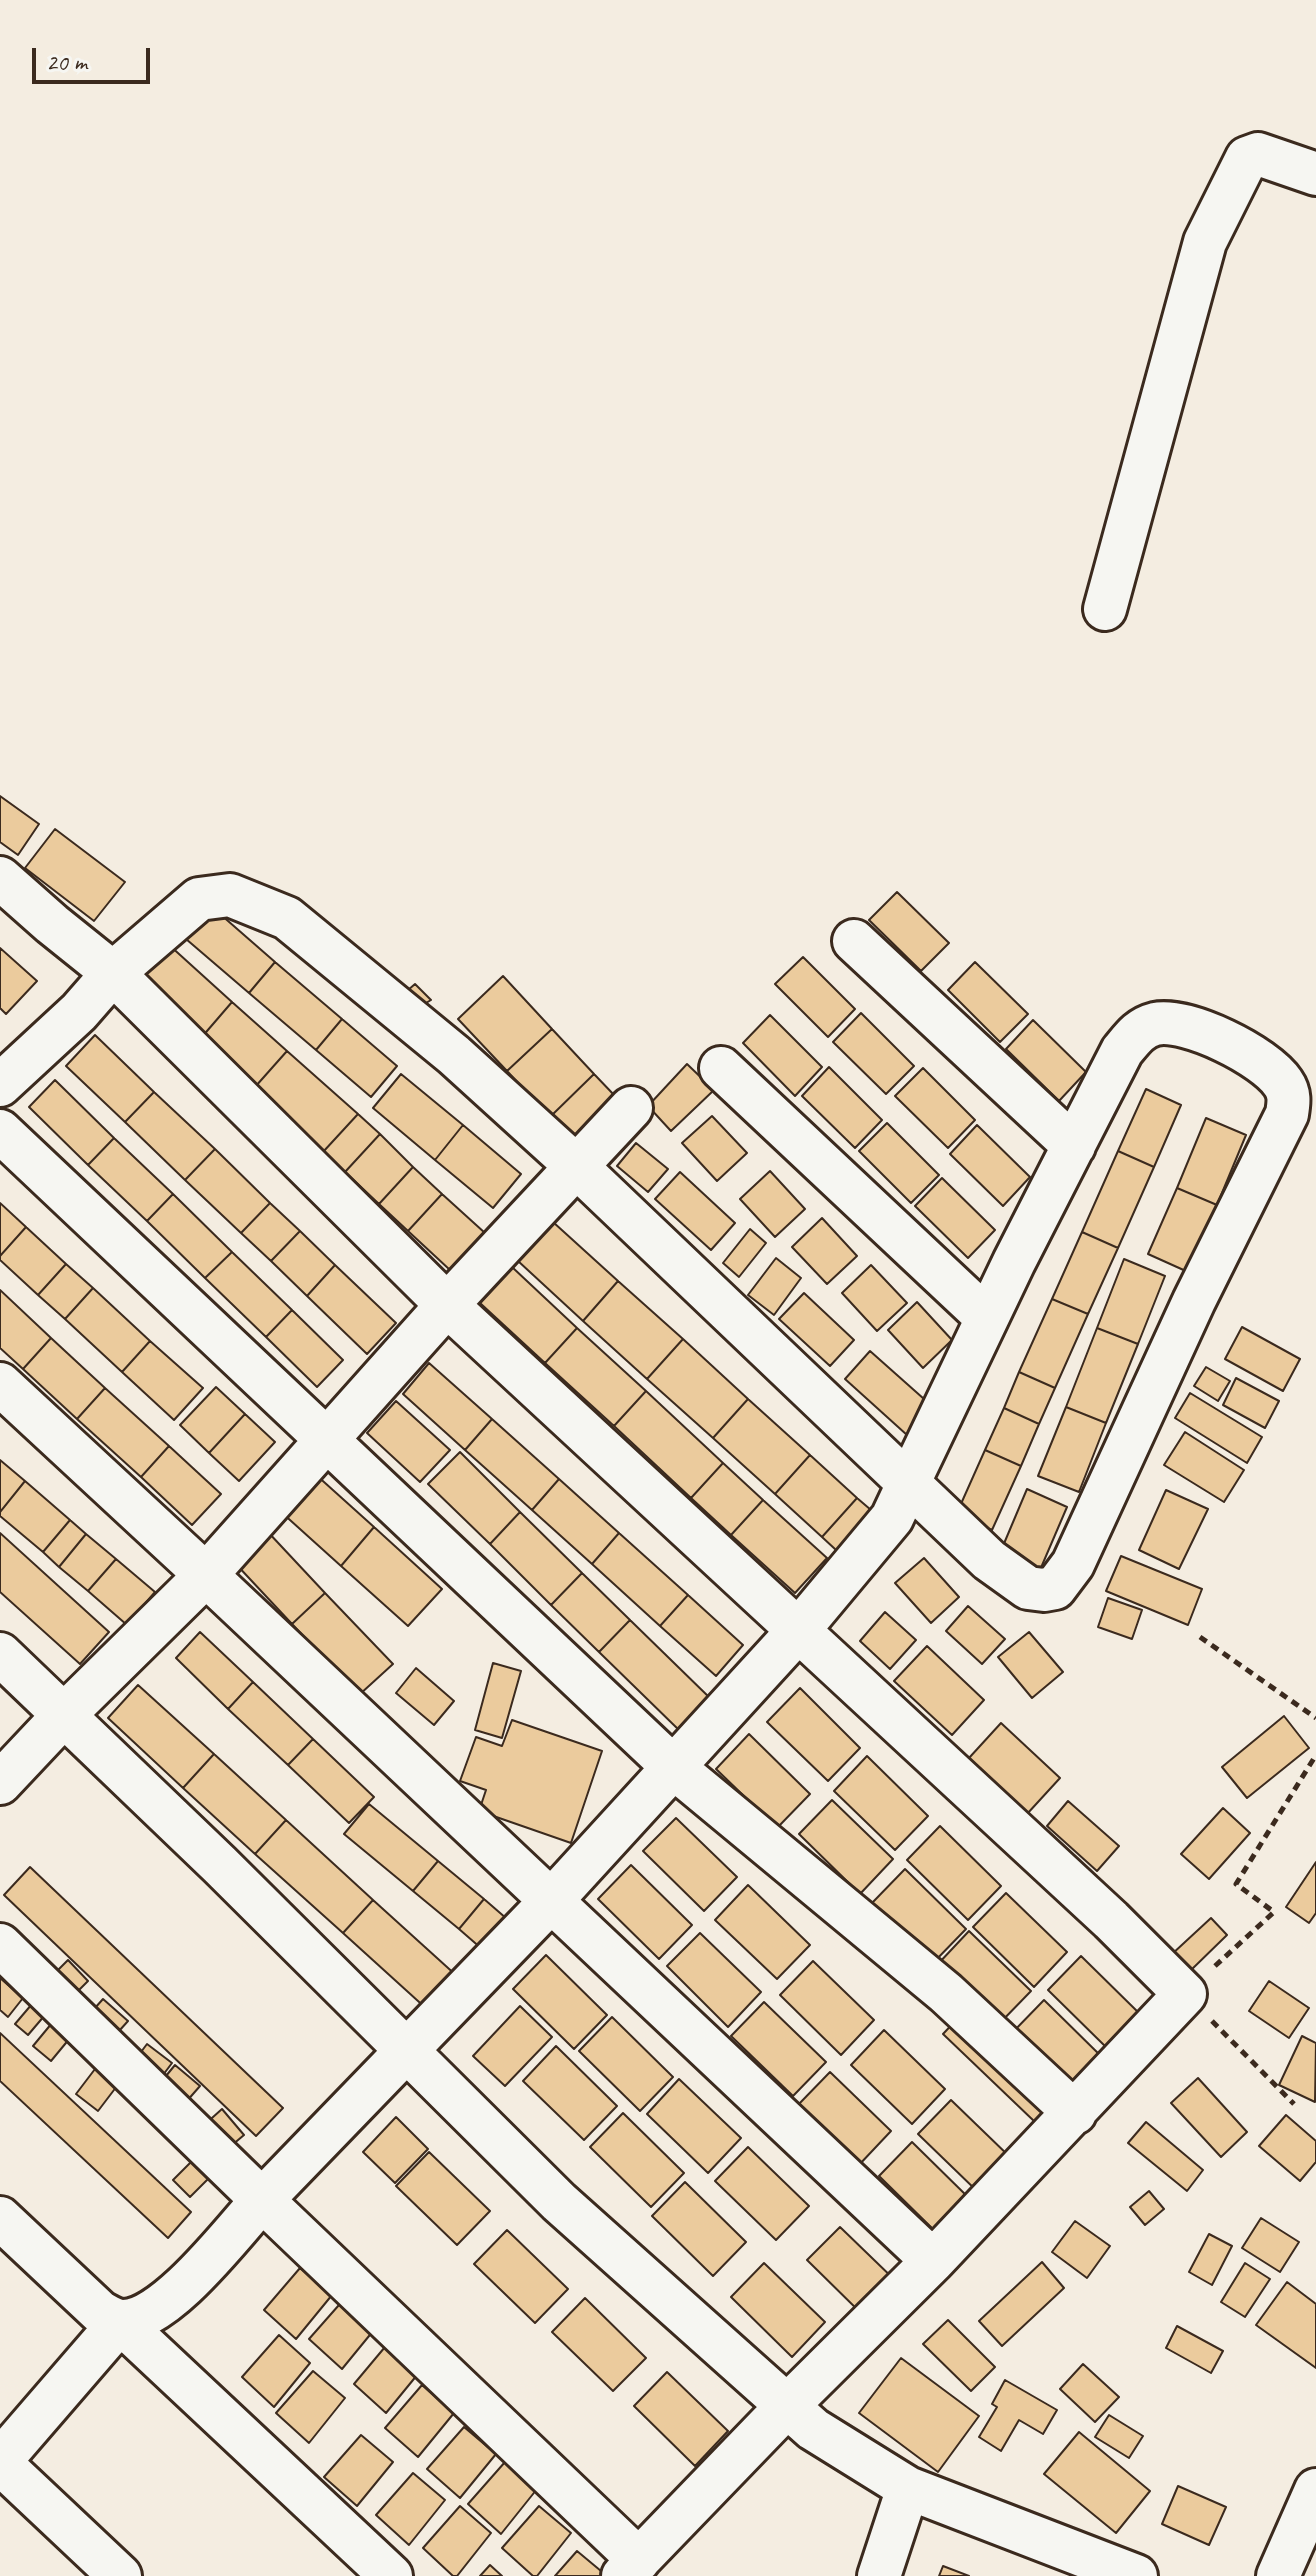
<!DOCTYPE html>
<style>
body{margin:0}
#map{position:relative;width:1316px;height:2576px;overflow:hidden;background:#f4ede1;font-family:Caveat,sans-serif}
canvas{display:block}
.scale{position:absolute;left:32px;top:48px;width:118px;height:36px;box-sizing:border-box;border:4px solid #3b2a1e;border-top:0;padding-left:10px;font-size:24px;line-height:28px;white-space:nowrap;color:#3b2a1e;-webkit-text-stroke:6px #f6f6f2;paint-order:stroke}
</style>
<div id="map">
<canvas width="1316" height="2576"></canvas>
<div class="scale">20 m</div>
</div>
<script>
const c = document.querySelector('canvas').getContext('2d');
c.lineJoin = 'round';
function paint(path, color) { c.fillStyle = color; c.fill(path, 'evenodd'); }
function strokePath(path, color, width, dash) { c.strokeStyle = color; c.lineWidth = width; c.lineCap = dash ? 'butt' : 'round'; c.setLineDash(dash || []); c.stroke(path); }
const building = new Path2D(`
 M0,796L39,824L18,855L0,842Z
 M55,829L125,882L94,921L25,868Z
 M897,892L949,943L921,971L869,920Z
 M212,907L275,962L249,993L186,939Z
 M168,944L232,1002L201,1038L137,976Z
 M0,948L37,981L6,1014L0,1008Z
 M803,957L855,1009L828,1037L775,984Z
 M275,962L342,1019L316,1050L249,993Z
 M975,962L1028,1014L1000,1042L948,990Z
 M503,976L552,1029L507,1071L458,1019Z
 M415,984L431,1000L416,1009L400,997Z
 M232,1002L287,1051L255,1087L201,1038Z
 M861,1013L914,1066L886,1094L833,1042Z
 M770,1015L822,1067L795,1096L743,1043Z
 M342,1019L397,1066L371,1097L316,1050Z
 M1033,1020L1086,1072L1059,1101L1006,1049Z
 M552,1029L594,1074L550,1117L507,1071Z
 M95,1035L154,1092L125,1122L66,1066Z
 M287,1051L358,1114L323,1152L255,1087Z
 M687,1064L714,1090L671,1131L648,1106Z
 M829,1067L882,1120L855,1148L802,1096Z
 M923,1068L975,1120L948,1148L895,1096Z
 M401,1074L463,1125L435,1160L373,1108Z
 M594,1074L615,1096L571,1139L550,1117Z
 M55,1080L114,1138L88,1165L29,1107Z
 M1146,1089L1181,1105L1154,1167L1118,1151Z
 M154,1092L215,1149L185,1180L125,1122Z
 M358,1114L380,1134L345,1172L323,1152Z
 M712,1116L747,1153L717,1181L682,1143Z
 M1206,1118L1246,1135L1217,1205L1177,1188Z
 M887,1123L939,1175L911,1203L859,1151Z
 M463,1125L521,1174L493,1208L435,1160Z
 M977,1125L1030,1177L1003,1206L950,1154Z
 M380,1134L413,1167L379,1204L345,1172Z
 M114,1138L173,1194L147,1221L88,1165Z
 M636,1143L668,1169L648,1192L617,1166Z
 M215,1149L270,1203L241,1233L185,1180Z
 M1118,1151L1154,1167L1118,1248L1082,1232Z
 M413,1167L442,1194L408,1231L379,1204Z
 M770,1171L805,1209L775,1237L740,1199Z
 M680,1172L735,1223L711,1250L655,1199Z
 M942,1178L995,1230L968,1258L915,1206Z
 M1177,1188L1217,1205L1188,1272L1148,1254Z
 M173,1194L232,1252L205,1278L147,1221Z
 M442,1194L485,1233L450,1270L408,1231Z
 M0,1203L26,1227L0,1256Z
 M270,1203L300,1231L271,1261L241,1233Z
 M822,1218L857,1256L827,1284L792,1247Z
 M553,1222L618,1281L583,1321L518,1261Z
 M26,1227L66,1264L38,1295L0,1260V1256Z
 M750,1229L766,1243L739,1277L723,1263Z
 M300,1231L335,1265L307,1296L271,1261Z
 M1082,1232L1118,1248L1088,1314L1052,1299Z
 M232,1252L292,1310L266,1337L205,1278Z
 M776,1258L801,1278L774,1315L748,1295Z
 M1124,1259L1165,1276L1138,1344L1097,1328Z
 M66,1264L93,1288L65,1319L38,1295Z
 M335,1265L396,1323L367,1354L307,1296Z
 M871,1265L907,1303L877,1331L842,1293Z
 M512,1267L577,1328L545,1363L480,1303Z
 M618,1281L683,1339L647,1379L583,1321Z
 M93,1288L150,1341L122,1372L65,1319Z
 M0,1290L51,1338L23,1369L0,1348Z
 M804,1293L854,1340L830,1366L779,1319Z
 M1052,1299L1088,1314L1055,1388L1019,1372Z
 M917,1302L952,1340L923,1368L888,1330Z
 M292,1310L343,1360L317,1387L266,1337Z
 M1242,1327L1300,1359L1283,1391L1225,1359Z
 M577,1328L646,1391L614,1426L545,1363Z
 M1097,1328L1138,1344L1106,1423L1066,1407Z
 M51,1338L105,1388L77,1419L23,1369Z
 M683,1339L748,1399L713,1438L647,1379Z
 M150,1341L203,1388L174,1420L122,1372Z
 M870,1351L933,1407L907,1435L845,1379Z
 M429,1363L492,1419L465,1450L403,1394Z
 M1206,1367L1230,1381L1218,1401L1194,1386Z
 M1019,1372L1055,1388L1039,1424L1004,1408Z
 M1236,1378L1279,1401L1265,1428L1223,1405Z
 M216,1387L245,1414L209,1453L180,1425Z
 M105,1388L169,1446L141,1477L77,1419Z
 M646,1391L723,1463L691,1498L614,1426Z
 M1190,1393L1262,1437L1247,1463L1175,1418Z
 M748,1399L810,1455L775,1494L713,1438Z
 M396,1401L450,1450L420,1482L367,1433Z
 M1066,1407L1106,1423L1079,1492L1038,1476Z
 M1004,1408L1039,1424L1021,1466L985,1450Z
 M245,1414L275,1442L239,1481L209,1453Z
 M492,1419L559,1479L532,1510L465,1450Z
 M1185,1432L1244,1470L1224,1502L1164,1465Z
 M169,1446L221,1494L192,1525L141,1477Z
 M985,1450L1021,1466L992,1530L956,1515Z
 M460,1452L520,1512L490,1544L428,1484Z
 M810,1455L857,1498L822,1537L775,1494Z
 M0,1460L25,1481L0,1512Z
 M723,1463L763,1500L731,1535L691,1498Z
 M314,1473L374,1527L341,1566L280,1511Z
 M559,1479L619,1533L592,1564L532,1510Z
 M25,1481L70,1520L43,1552L0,1516V1512Z
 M1027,1489L1067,1507L1040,1570L1000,1553Z
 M1166,1490L1208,1509L1179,1569L1139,1550Z
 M857,1498L885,1522L849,1562L822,1537Z
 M763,1500L827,1558L795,1593L731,1535Z
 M520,1512L582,1573L551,1605L490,1544Z
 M70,1520L86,1534L59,1567L43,1552Z
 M374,1527L442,1589L408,1626L341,1566Z
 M267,1531L325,1593L292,1624L234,1562Z
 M0,1533L109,1632L80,1664L0,1592Z
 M619,1533L688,1595L660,1626L592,1564Z
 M86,1534L116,1559L88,1591L59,1567Z
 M1121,1556L1202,1589L1188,1625L1106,1591Z
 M924,1558L959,1597L931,1623L895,1583Z
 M116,1559L155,1592L127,1625L88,1591Z
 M582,1573L630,1620L599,1652L551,1605Z
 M325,1593L393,1664L359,1695L292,1624Z
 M688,1595L743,1645L716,1676L660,1626Z
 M1108,1598L1142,1610L1132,1639L1098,1627Z
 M968,1606L1005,1639L982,1664L946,1631Z
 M885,1612L916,1640L890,1669L860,1641Z
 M630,1620L712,1700L681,1732L599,1652Z
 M200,1632L253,1682L228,1709L176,1658Z
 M1029,1632L1063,1672L1032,1698L998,1657Z
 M927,1646L984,1700L952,1735L894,1681Z
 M493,1663L521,1671L502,1738L475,1730Z
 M416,1668L454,1701L434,1725L396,1693Z
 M253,1682L313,1739L288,1765L228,1709Z
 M138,1685L214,1754L183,1788L108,1718Z
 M800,1688L860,1748L828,1781L767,1722Z
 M1284,1716L1309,1748L1247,1798L1222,1767Z
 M512,1720L602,1751L571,1843L479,1811L486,1790L460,1781L476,1737L502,1746Z
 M1001,1723L1060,1778L1027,1814L969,1758Z
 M749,1734L810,1794L777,1828L716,1769Z
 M313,1739L374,1797L349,1823L288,1765Z
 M214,1754L286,1820L255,1854L183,1788Z
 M867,1756L928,1816L895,1850L834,1791Z
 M832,1800L893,1859L860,1894L799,1834Z
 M1068,1801L1119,1846L1097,1871L1047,1826Z
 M369,1804L438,1861L413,1891L344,1834Z
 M1223,1808L1250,1833L1209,1879L1181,1854Z
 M676,1818L737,1877L704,1911L643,1851Z
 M286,1820L373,1900L343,1933L255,1854Z
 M940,1826L1001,1886L968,1920L907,1860Z
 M438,1861L484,1899L459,1929L413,1891Z
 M1316,1862V1913L1309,1923L1286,1907Z
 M631,1865L692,1925L659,1959L598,1899Z
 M30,1867L283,2108L256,2136L4,1895Z
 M905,1869L966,1929L933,1963L872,1903Z
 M748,1885L810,1945L777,1979L715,1920Z
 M1006,1893L1067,1952L1034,1987L973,1927Z
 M484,1899L507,1919L482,1949L459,1929Z
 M373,1900L458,1977L429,2011L343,1933Z
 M1211,1918L1227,1935L1188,1973L1171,1955Z
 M969,1931L1031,1991L998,2025L937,1965Z
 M700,1933L761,1992L728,2027L667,1966Z
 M546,1955L607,2015L574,2049L513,1989Z
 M1081,1956L1142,2016L1109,2050L1048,1990Z
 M68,1960L88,1981L72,1997L52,1976Z
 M813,1961L874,2020L841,2055L780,1995Z
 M0,1978L23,1998L8,2017L0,2010Z
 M1269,1981L1309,2008L1289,2038L1249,2011Z
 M103,1999L128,2021L111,2040L86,2018Z
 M1044,2000L1105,2060L1072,2094L1011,2034Z
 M764,2002L826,2062L793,2096L731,2036Z
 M32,2004L45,2015L28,2035L15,2024Z
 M520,2006L552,2037L505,2086L473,2056Z
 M960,2016L1051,2104L1035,2122L943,2034Z
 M612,2017L673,2077L640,2111L579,2051Z
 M52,2023L70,2038L51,2061L33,2046Z
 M884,2030L945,2089L912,2124L851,2065Z
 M0,2033L191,2212L168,2238L0,2081Z
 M1302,2036L1316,2043L1315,2102L1279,2085Z
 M147,2044L172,2063L160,2079L135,2060Z
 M556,2046L617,2106L584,2140L523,2081Z
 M175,2065L200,2086L186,2102L161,2082Z
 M95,2069L117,2086L98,2111L76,2094Z
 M830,2072L891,2131L858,2166L797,2106Z
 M1198,2078L1247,2132L1221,2157L1171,2103Z
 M679,2079L741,2138L708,2173L647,2114Z
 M951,2100L1012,2159L979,2193L918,2134Z
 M222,2109L244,2135L225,2151L203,2126Z
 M623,2113L684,2173L651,2207L590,2147Z
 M1286,2115L1316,2141V2162L1300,2181L1259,2146Z
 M396,2117L428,2149L395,2183L363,2152Z
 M1146,2122L1203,2170L1187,2191L1128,2143Z
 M912,2142L973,2202L940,2236L879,2176Z
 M748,2147L809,2206L776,2240L715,2181Z
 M429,2152L490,2211L457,2245L396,2186Z
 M191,2162L208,2179L190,2197L173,2180Z
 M685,2182L746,2242L713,2276L652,2216Z
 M1149,2191L1164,2209L1145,2225L1130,2207Z
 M1261,2218L1299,2242L1280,2272L1242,2248Z
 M1075,2221L1110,2246L1087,2278L1052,2252Z
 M840,2227L901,2286L868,2320L807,2260Z
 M507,2230L568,2289L535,2323L474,2264Z
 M1209,2234L1232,2246L1212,2285L1189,2272Z
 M1042,2262L1064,2288L1002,2346L979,2321Z
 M764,2263L825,2322L792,2357L731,2297Z
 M1245,2263L1270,2279L1245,2317L1221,2302Z
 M300,2268L332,2295L296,2339L264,2310Z
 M1287,2282L1316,2304V2368L1256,2325Z
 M346,2297L378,2325L342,2369L309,2339Z
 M585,2298L646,2358L613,2391L552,2332Z
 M948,2320L995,2367L971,2391L923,2344Z
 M1177,2326L1223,2351L1211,2373L1166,2348Z
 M279,2335L310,2363L274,2407L242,2377Z
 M390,2341L422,2369L386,2413L354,2384Z
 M901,2358L979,2416L938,2472L859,2413Z
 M1083,2364L1119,2397L1095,2422L1060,2389Z
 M313,2371L345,2398L309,2443L276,2413Z
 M667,2372L728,2431L695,2466L634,2406Z
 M1005,2380L1057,2410L1043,2434L1019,2420L1001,2451L979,2437L997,2407L992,2404Z
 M422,2385L454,2413L418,2457L385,2428Z
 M1109,2415L1143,2436L1129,2458L1095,2437Z
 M464,2427L496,2454L460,2498L427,2469Z
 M1079,2432L1150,2491L1116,2533L1044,2474Z
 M361,2435L393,2462L357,2506L324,2477Z
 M505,2462L537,2489L501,2534L468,2504Z
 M413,2473L445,2500L409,2545L376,2515Z
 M1178,2486L1226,2507L1209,2545L1162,2524Z
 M460,2506L491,2533L457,2576H453L423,2548Z
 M539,2506L571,2533L537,2576H533L502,2548Z
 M577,2551L607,2576H555Z
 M490,2565L502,2576H480Z
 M943,2566L969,2576H939Z`);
paint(building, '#ebcb9d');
strokePath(building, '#3b2a1e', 2);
const street = new Path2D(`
 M1105,609L1205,242L1247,158L1258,154L1316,174
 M0,878L52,924L113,973L79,1012L0,1085
 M854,941L1074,1146
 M721,1068L987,1318
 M0,1131L672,1766L946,1993L1075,2113
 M0,1384L206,1575L933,2261
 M0,1654L220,1865L559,2202L813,2429L908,2488L1136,2576
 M0,1783L64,1715L206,1575L447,1305L631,1108
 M0,1945L262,2200L551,1901L797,1632L892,1518L908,1484L1014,1262L1122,1051C1132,1039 1139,1028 1155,1024C1187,1017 1265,1056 1283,1083C1290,1093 1289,1102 1287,1114L1194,1301L1073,1564L1055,1588L1044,1590L1028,1588L989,1560L575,1165L454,1055L287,918L230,895L199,899L113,973L447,1305L1111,1920L1185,1994L933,2261L787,2406L623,2576
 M0,2218L100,2312C106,2315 115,2321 123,2321C166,2321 233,2232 262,2200L639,2560
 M0,2461L120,2322L391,2576
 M0,2463L120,2576
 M879,2576L908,2488
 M1278,2576L1316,2490`);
strokePath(street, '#3b2a1e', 48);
strokePath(new Path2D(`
 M1200,1637L1316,1718
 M1215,1966L1274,1912L1236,1884L1316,1755
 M1212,2021L1294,2104`), '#3b2a1e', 5, [8, 6]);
strokePath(street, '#f6f6f2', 42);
</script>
